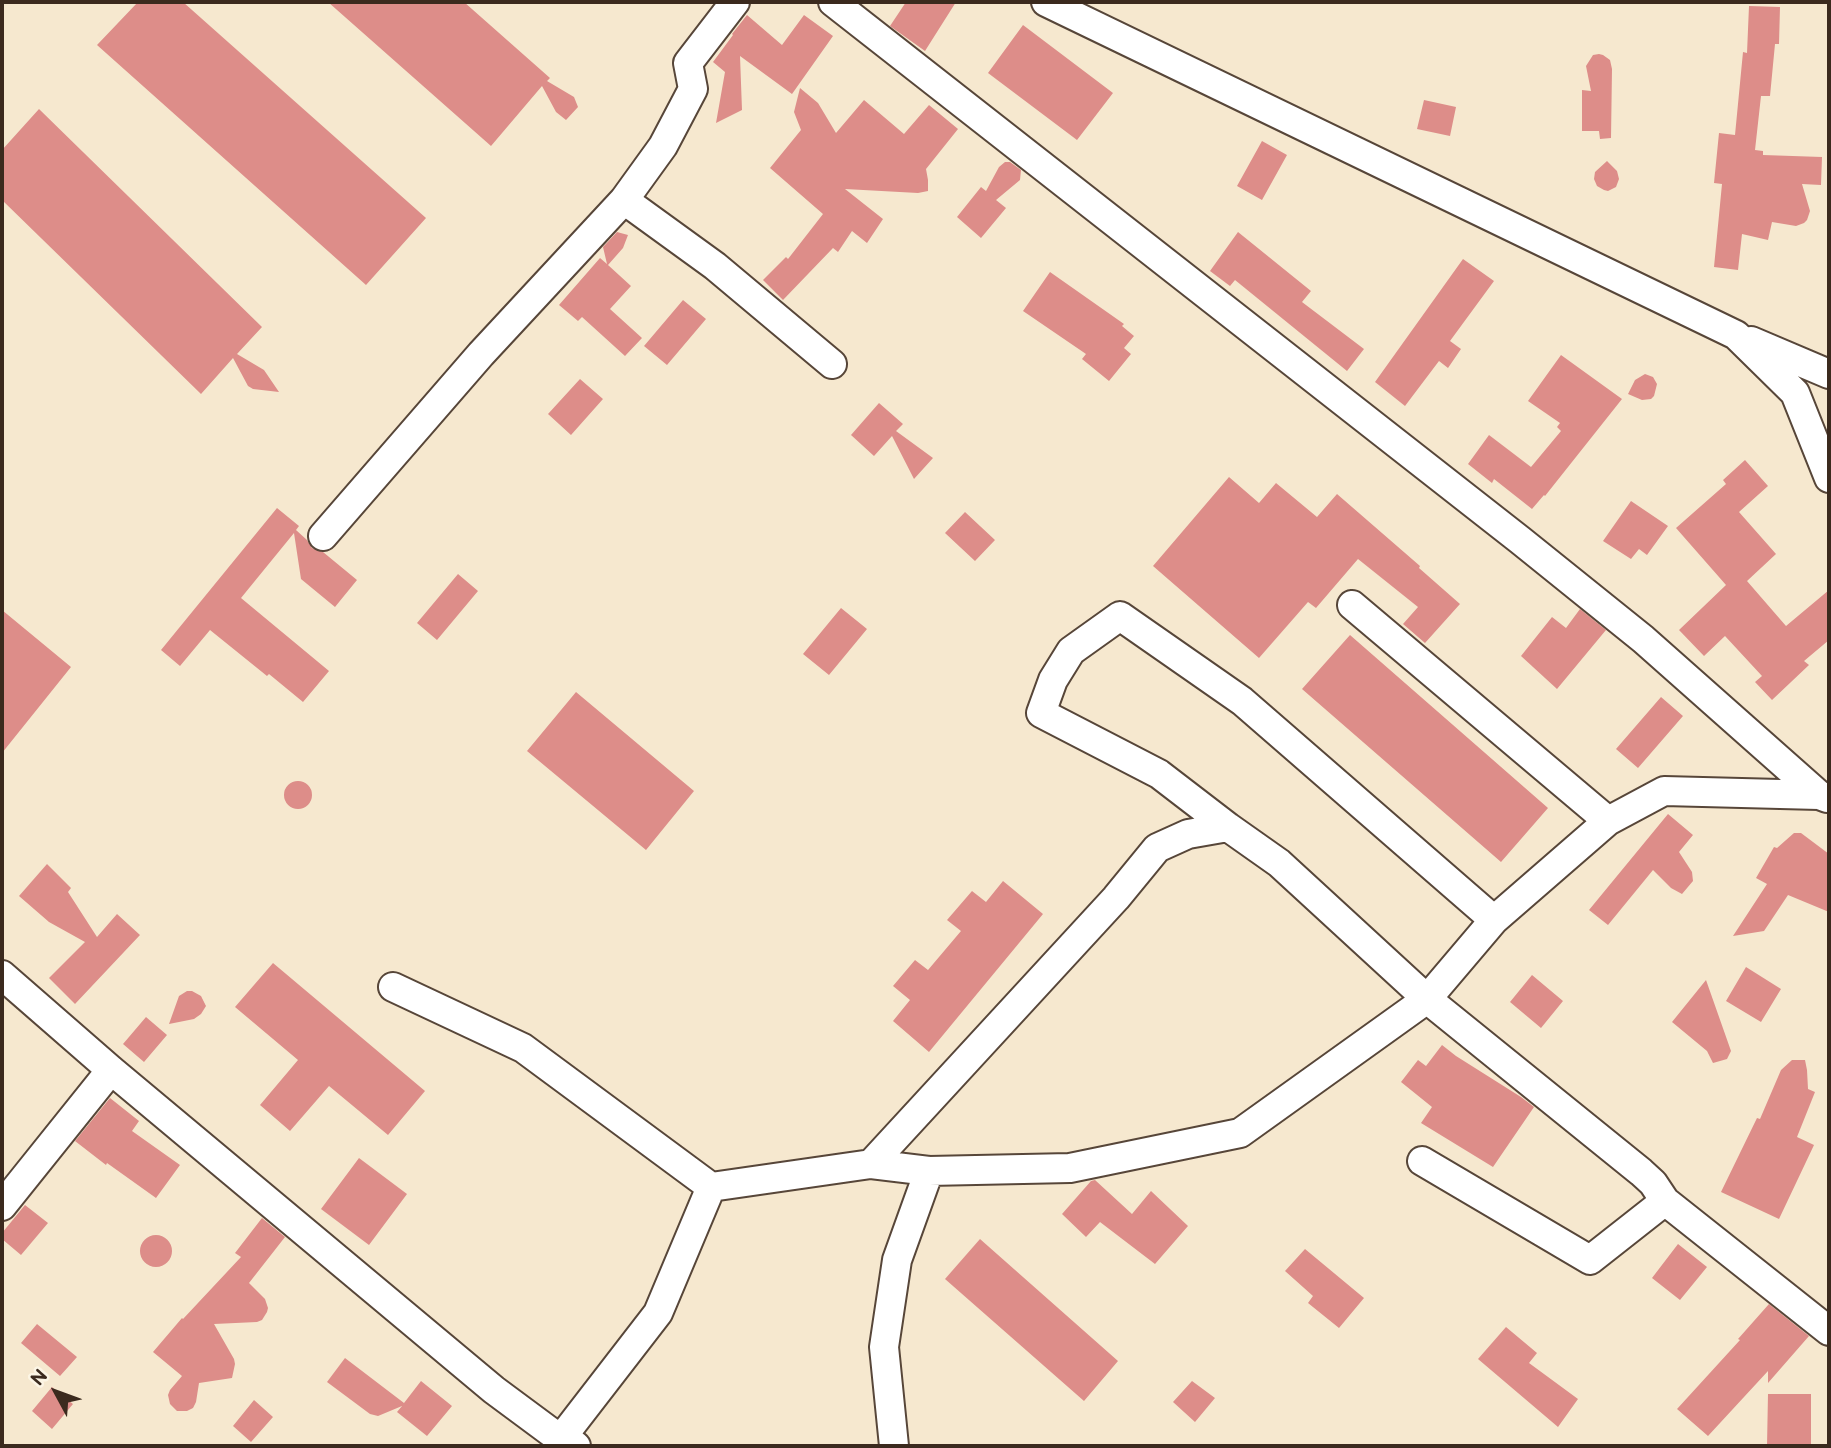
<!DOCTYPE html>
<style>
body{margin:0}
#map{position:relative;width:1831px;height:1448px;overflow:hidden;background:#f6e8cf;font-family:"Balsamiq Sans",sans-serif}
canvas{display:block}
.frame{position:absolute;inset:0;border:4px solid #3b2a1e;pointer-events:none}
.north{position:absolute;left:21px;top:1357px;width:70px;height:70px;-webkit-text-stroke:5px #fcf5e5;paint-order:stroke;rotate:311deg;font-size:19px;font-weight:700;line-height:28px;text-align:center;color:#3b2a1e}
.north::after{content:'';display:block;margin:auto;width:24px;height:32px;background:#3b2a1e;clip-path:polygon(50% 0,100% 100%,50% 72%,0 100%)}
</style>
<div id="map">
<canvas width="1831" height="1448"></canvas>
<div class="frame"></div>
<div class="north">N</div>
</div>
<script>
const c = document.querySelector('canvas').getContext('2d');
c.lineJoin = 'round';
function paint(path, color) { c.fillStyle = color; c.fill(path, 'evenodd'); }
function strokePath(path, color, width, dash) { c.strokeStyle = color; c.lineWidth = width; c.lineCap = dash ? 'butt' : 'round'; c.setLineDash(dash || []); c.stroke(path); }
paint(new Path2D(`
 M138,2H183L426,218L366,285L97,45Z
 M328,2H464L550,78L547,81L574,97L578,107L566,120L556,112L542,86L491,146Z
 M906,2H956L925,51L890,26Z
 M1749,6L1780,7L1779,44H1775L1770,96H1761L1755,150L1763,151V155L1822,157L1821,185L1802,184L1810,211L1807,220L1804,223L1796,226L1772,222L1768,240L1742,234L1738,270L1714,267L1722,184L1714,183L1719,133L1735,135L1743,52L1747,53Z
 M747,15L782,45L804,15L833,36L792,94L740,56L742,110L716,123L725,72L713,62L733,35L732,34Z
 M1023,25L1113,93L1077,140L988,73Z
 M1599,54L1603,55L1610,60L1612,69L1611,138L1600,139L1599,131H1582V90L1591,91L1586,66L1593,55Z
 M800,88L818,103L836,133L864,100L904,134L929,105L958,129L926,169L928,180V191L918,193L845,189L883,219L867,243L852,231L838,252L833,248L783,300L763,280L786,257L788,259L823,214L770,168L801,130L794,112Z
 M1424,100L1456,107L1450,136L1417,129Z
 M39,109L262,327L237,354L264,370L279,392L253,389L248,386L233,358L201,394L2,200V150Z
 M1262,141L1287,155L1262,200L1237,186Z
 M1607,161L1617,171L1619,179L1616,187L1608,191L1604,190L1597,186L1594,179L1595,172Z
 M1005,162H1010L1021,170L1020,180L996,200L1006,208L981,238L957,217L981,187L986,191L999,167Z
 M617,232L628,235L623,248L608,265L631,286L610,309L642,338L625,356L582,317L578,321L559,305L600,258L607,264L603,247Z
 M1238,232L1311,291L1302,302L1364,349L1347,371L1235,280L1230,286L1210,271Z
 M1463,259L1494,281L1450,341L1461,349L1448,368L1439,361L1405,406L1375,382Z
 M1050,272L1124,324L1122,326L1134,336L1124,348L1131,354L1109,381L1082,359L1086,354L1023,311Z
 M683,300L706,319L667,365L644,346Z
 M1561,355L1622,399L1545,496L1544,495L1532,509L1494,479L1492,483L1468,464L1489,435L1531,467L1561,431L1557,427L1560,423L1528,401Z
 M1645,374L1653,377L1657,384L1654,396L1651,399L1642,400L1628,394L1635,380Z
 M580,379L603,399L571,435L548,414Z
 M879,403L903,424L896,431L933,458L914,479L892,436L874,456L851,435Z
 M1745,460L1768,486L1739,512L1776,554L1747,581L1786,626L1829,590V640L1804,661L1809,665L1772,700L1755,682L1762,676L1725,636L1704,656L1679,630L1726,585L1676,528L1726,484L1723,480Z
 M1229,477L1259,503L1276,483L1317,517L1337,494L1420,566L1419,568L1460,604L1425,643L1403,624L1418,607L1358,559L1316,608L1308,602L1259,658L1153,566Z
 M1631,501L1668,526L1647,555L1639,549L1631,559L1603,541Z
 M277,508L299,526L296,530L307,540L312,548L323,552L357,580L335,607L301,579L294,533L241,598L329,671L303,702L269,674L267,676L210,630L180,666L161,650Z
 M965,512L995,540L975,561L945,533Z
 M458,574L478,591L437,640L417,623Z
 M841,608L867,629L829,675L803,654Z
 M1580,609L1606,630L1557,689L1521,656L1552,617L1566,628Z
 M2,610L71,667L2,753Z
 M1350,635L1548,808L1501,862L1302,689Z
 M576,692L694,791L646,850L527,751Z
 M1661,697L1683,716L1638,768L1616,749Z
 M284 795a14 14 0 1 1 28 0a14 14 0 1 1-28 0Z
 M1668,814L1693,835L1679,852L1692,872L1693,881L1682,894L1671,888L1653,870L1608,925L1589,910Z
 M1794,833H1801L1829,854V912L1788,895L1764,931L1733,936L1767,884L1756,878L1774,847L1777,848Z
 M47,864L71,888L68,892L97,937L117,914L140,935L75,1004L49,978L85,942L49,922L19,896Z
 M1003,881L1043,914L929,1052L893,1021L910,1000L893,986L915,960L928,970L961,931L947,920L972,891L986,902Z
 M273,963L425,1091L388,1135L329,1086L290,1131L260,1105L298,1060L235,1007Z
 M1746,967L1781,989L1761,1022L1726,1001Z
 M1532,975L1563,1001L1541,1028L1510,1002Z
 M1706,980L1731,1051L1727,1059L1713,1063L1707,1051L1672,1022Z
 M187,991H192L201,996L206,1006L201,1014L194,1019L169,1024L179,996Z
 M146,1017L167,1035L144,1062L123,1044Z
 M1442,1045L1456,1056L1521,1097L1534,1107L1493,1167L1421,1123L1432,1107L1401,1082L1418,1060L1426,1066Z
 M1792,1060H1805L1807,1070L1808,1089L1815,1092L1797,1137L1814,1145L1779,1219L1721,1192L1757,1118L1760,1119L1781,1070Z
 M110,1098L139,1121L132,1131L180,1165L156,1198L107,1163L106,1165L75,1141Z
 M359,1158L407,1194L369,1245L321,1209Z
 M1095,1180L1132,1214L1151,1191L1188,1226L1155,1264L1100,1222L1086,1237L1062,1214L1091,1181Z
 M25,1205L48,1223L21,1255L2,1239V1233Z
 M262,1218L285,1237L249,1283L265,1299L268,1308L267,1312L262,1320L257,1322L214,1324L234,1359L235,1364L232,1378L199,1383L196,1402L193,1408L187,1411H177L170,1404L168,1395L170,1390L182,1376L153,1352L182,1318L183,1319L241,1257L235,1253Z
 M140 1251a16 16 0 1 1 32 0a16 16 0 1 1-32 0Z
 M980,1239L1118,1361L1084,1401L945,1279Z
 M1678,1244L1707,1267L1680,1300L1652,1278Z
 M1305,1249L1364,1298L1339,1328L1308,1303L1313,1296L1285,1271Z
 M1769,1304L1809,1336L1768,1383V1371L1708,1436L1677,1409L1740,1340L1738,1339Z
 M37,1324L77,1357L60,1376L21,1343Z
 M1506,1327L1537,1353L1529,1363L1578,1399L1558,1427L1478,1359Z
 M345,1358L404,1403L421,1381L452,1406L427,1436L397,1412L402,1406L378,1416L370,1414L327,1382Z
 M1192,1381L1215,1398L1195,1422L1173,1402Z
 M52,1387L73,1404L52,1429L32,1411Z
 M1768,1394H1811V1446H1767Z
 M254,1400L273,1417L251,1442L233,1426Z`), '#dd8d89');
const minor = new Path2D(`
 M833,2L1520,540L1643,639L1819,795L1827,798
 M1046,2L1736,335L1795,393L1829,478
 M624,200L715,266L832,364
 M1751,341L1829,374
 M323,536L481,354L624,200L663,146L693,89L688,63L735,2
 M1352,605L1608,821
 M1228,827L1159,774L1041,713L1053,680L1071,651L1120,616L1242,701L1494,920
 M2,975L111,1070L494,1390L552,1433L563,1436L576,1446
 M393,987L523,1048L711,1187L871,1164L929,1171L1070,1168L1240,1133L1427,999L1494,920L1608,821L1664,791L1819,795
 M1422,1161L1590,1260L1665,1201
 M871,1164L1116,898L1157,848L1188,834L1228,827L1279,863L1427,999L1641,1172L1653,1183L1665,1201L1829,1331
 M2,1206L111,1070
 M563,1436L658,1313L711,1187
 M894,1446L884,1347L897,1260L929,1171`);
strokePath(minor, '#574639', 32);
strokePath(minor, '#fff', 28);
</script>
